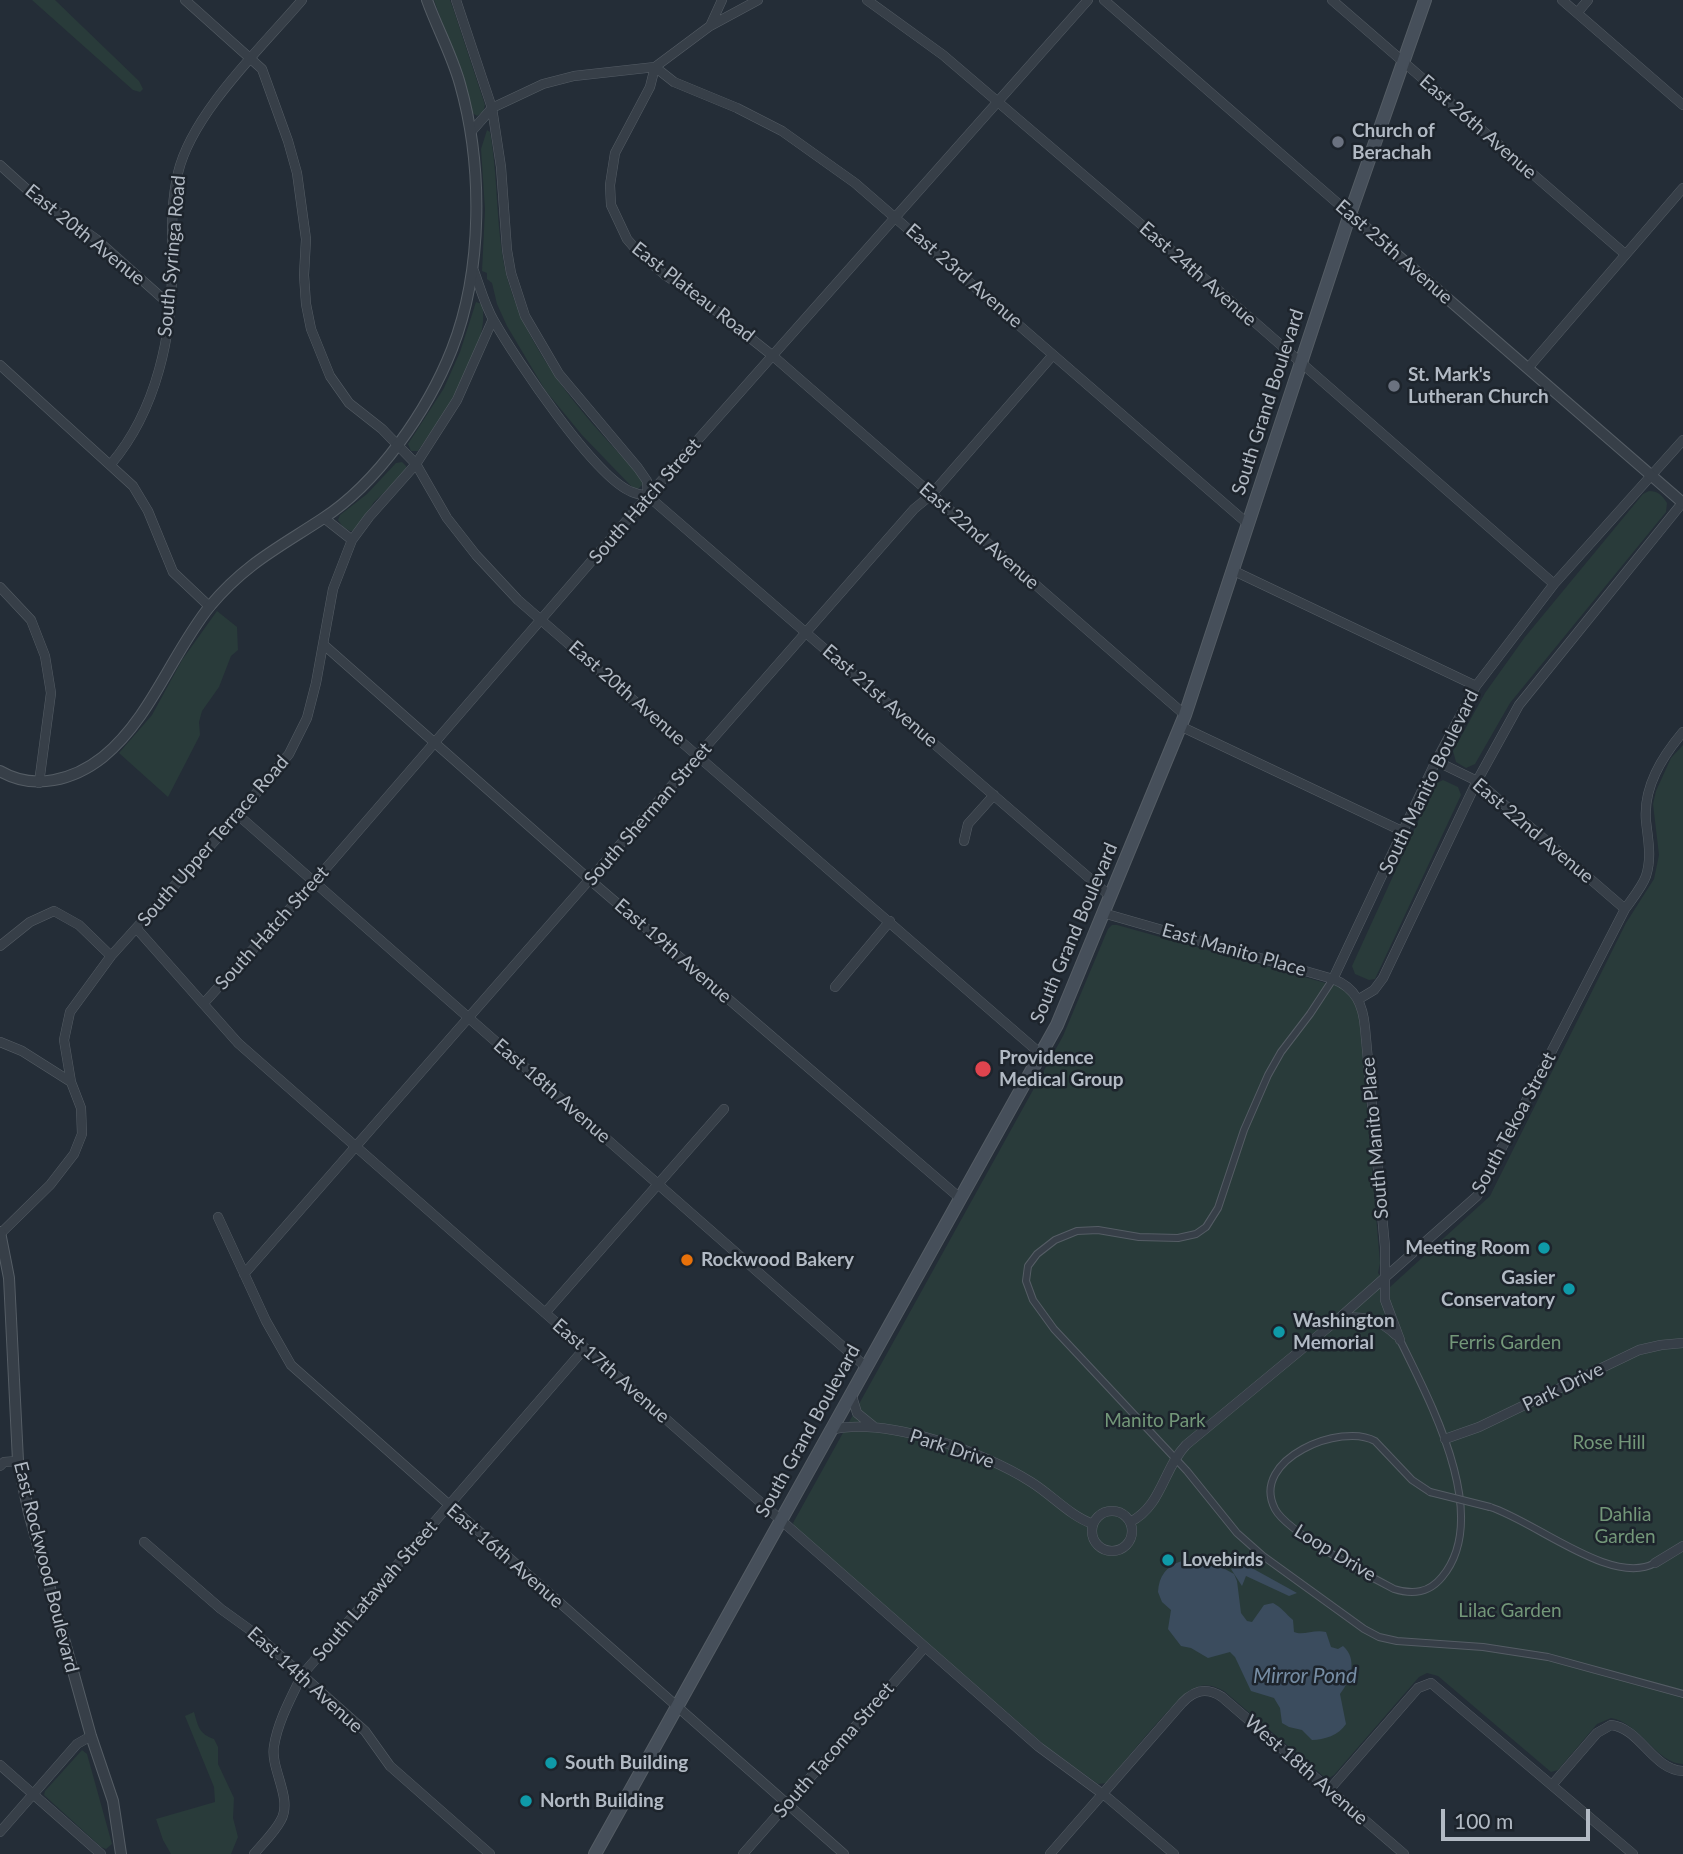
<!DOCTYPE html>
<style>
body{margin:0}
#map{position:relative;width:1683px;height:1854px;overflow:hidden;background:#242d37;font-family:Lato,sans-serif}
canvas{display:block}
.scale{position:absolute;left:1441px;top:1809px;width:149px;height:32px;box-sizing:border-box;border:4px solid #b2bac4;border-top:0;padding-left:9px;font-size:21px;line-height:24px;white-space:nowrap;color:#b2bac4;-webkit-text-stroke:5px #1d242c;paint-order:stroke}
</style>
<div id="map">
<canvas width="1683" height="1854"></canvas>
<div class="scale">100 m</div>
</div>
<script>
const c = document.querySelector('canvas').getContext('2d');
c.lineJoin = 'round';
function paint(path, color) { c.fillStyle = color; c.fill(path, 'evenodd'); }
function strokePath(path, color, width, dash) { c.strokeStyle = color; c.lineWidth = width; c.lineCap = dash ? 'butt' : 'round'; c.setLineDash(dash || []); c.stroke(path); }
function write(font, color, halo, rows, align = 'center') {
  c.font = font + ' Lato,sans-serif'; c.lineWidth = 5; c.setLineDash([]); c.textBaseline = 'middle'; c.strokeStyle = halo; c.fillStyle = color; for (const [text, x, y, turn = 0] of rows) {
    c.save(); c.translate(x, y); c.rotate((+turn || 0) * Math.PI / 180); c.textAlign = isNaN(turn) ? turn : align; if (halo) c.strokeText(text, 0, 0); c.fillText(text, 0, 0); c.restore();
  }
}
paint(new Path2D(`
 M32,0H55L139,81L143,89L140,92L133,90Z
 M434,0H450L454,11L485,105L483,112L477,116L471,112L458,67Z
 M487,130L490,132C499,181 495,233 508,281C530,357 588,422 642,477L643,484L638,489L632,487L582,435L545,390L507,326L497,304L492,283L487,279V273L482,271L485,210L481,149Z
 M476,302L482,304C492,345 442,417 418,451H411L408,444L444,388L460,352Z
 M402,462L406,466V472L374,502L355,531H350L343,527L338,520L340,515L367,494L396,463Z
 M1649,491C1658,491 1662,495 1667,503L1666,512L1510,703L1475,764L1466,768L1456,762L1453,751L1485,693L1525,637L1643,494Z
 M217,611L237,627L238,650L231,656L219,687L202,711L199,722L200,735L168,797L119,753L152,715L182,660Z
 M1683,745V1764C1657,1764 1639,1722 1611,1718L1597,1724L1558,1770L1551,1772L1438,1676L1427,1673L1419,1677L1334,1775L1329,1778L1323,1776L1224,1691C1215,1686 1207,1684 1197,1687C1178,1693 1123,1764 1107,1783L1098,1784L1048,1748L795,1527L793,1523L1063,1036L1108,929L1112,925H1117L1340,987L1351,995L1359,1015L1380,1263L1378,1273L1390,1287L1490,1196L1626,923L1654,879L1659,855L1653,804L1656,791L1671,758Z
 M1443,780L1458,787L1461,795L1375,979L1369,980L1355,974L1352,966L1435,784Z
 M194,1712C198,1726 199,1734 214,1739L218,1747V1764L234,1798L233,1818L238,1837L231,1854H171L163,1840L156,1819L215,1802L214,1787L185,1716Z
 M82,1750L87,1754L112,1844L106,1849L101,1847L44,1795L45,1791Z`), '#293b3a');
paint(new Path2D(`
 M1182,1561L1223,1568L1234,1574L1237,1581L1241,1613L1247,1621L1252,1622L1264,1605L1273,1603C1281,1607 1286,1614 1293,1620L1294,1632C1303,1636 1314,1629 1326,1632L1331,1647L1338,1649L1343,1646C1358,1659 1351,1680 1340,1694L1346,1724C1339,1735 1324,1740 1312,1740L1302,1730L1289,1727L1282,1723L1280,1708L1274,1698L1251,1691L1235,1657L1230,1652L1208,1658L1191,1648L1181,1646L1168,1629L1171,1610L1162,1602L1158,1592C1159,1576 1166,1566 1182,1561Z
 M1237,1565L1250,1567L1297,1593L1289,1596L1246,1576L1242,1586L1231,1569Z`), '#3b4c5e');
const pedestrian = new Path2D(`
 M1333,979L1310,1014L1281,1052L1268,1075L1244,1130L1218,1208L1206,1227L1196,1234L1178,1238L1139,1237L1098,1230L1077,1231L1055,1240L1037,1254L1028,1266L1026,1281L1033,1300L1054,1329L1187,1471L1237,1533L1263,1556L1364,1629L1379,1637L1397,1641L1483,1647L1548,1657L1683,1694
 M1400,1340C1429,1400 1493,1516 1442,1577C1429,1593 1413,1595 1394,1589C1369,1576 1287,1532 1275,1509C1249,1459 1342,1422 1375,1441L1412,1480L1430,1492
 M1490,1507C1535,1521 1612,1587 1655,1563`);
const minor = new Path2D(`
 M185,0L262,69L288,141L297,173L306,239L304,275L306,304L311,329L330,376L349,403L382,429L416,464L447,518L476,555L518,600L1042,1055
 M456,0L492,108L501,167L507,250L511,273L525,316L559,374L638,468L647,481L648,496
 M867,0L943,55L1226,297L1554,584
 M1104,0L1350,214
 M1332,0L1625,254
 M1562,0L1683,105
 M1577,13L1588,0
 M711,24L722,0
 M655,67L650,87L615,153L610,185L611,205L627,239L639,253L665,275L700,298L773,356L1185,715
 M655,67L674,82L737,108L782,131L855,183L1248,524
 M471,132L492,108L543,84L574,76L655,67L710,26L758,0
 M0,165L31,193L96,239L170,305
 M474,271C480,287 485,306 494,321C515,358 595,478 632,492C637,494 643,495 648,496L1110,896
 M0,365L133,486L148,511L173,572L210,607
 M1528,368L1683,188
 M111,464C157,410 173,333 172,263C172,233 171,202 178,173C192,113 262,47 302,0
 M324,518L352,540
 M1232,570L1476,686
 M0,587L31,620L45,656L51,693L39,783
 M324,645L590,880L961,1199
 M1180,726L1404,832
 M1436,761L1477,781L1625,909
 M238,815L866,1367
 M964,841L968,824L994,795
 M1103,913L1333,979C1356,988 1363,1005 1365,1028L1385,1247V1300L1400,1340
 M137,929L238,1043L1039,1747L1108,1798L1174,1854
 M0,946L30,922L54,911L79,925L111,956
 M1333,979L1436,761L1476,686L1554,584L1683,440
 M835,987L890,921
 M1359,999L1374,990L1383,978L1477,781L1519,705L1683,502
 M204,1003L314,882L640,505L1088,0
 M0,1042L22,1051L71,1082
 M218,1217L266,1321L291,1365L844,1854
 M1,1233L50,1185L74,1154L82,1134L81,1108L71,1082L64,1040L70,1012L111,956L238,815L289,754L307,718L316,683L333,589L352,540L369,517L416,464L457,400L493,319
 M244,1274L914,509L931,495L1053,355
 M545,1313L724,1109
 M1339,1319C1362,1315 1379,1319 1396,1335
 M851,1393L857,1413L873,1426
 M830,1430C886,1416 984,1452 1031,1482C1052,1495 1070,1516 1093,1524
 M1445,1439L1479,1427L1639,1350L1661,1345L1683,1343
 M0,1466L4,1462L18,1461
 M1092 1531a20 20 0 1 1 40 0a20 20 0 1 1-40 0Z
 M1130,1522C1162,1506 1163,1469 1186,1445L1337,1320L1477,1196L1625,909C1632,899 1642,887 1646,876C1652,857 1648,840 1646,821C1643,787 1662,757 1683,732
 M144,1542L221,1609L257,1635L365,1731L390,1766L490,1854
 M1655,1563L1683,1546
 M0,1765L101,1854
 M1552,1785L1597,1733L1611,1725C1640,1728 1653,1770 1683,1771
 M1329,1790L1418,1688L1431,1683L1633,1854
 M0,1832L77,1744L91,1736
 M254,1854C263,1843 275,1832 281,1820C293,1798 270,1769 274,1746C278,1721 291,1698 302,1675L585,1348
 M743,1854L925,1647
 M1050,1854L1182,1703C1194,1690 1207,1687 1222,1697L1404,1854`);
const tertiary = new Path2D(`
 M1350,214L1683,503
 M0,771C34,791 74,780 103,757C151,718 172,653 210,606C245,564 278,548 322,519C378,483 428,410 452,349C483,270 483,165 460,84C452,55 437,28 427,0
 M0,1232L9,1278L18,1461L29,1513L91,1736L113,1801L121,1854`);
const secondary = new Path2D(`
 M595,1854L1057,1025L1185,715L1350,214L1425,0`);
strokePath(pedestrian, '#555d65', 8);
strokePath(minor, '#555d65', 10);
strokePath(tertiary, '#555d65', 12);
strokePath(secondary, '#555d65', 14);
strokePath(pedestrian, '#373f48', 6);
strokePath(minor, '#373f48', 9);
strokePath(tertiary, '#373f48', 10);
strokePath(secondary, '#464f5a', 12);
const pedestrianBridge = new Path2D(`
 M1430,1492L1490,1507`);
strokePath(pedestrianBridge, '#555d65', 8, []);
strokePath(pedestrianBridge, '#373f48', 6);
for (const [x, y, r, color] of [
 [1338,142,7,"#6b7280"],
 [1394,386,7,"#6b7280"],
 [983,1069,9,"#e0444e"],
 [1544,1248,7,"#0f9aa8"],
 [687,1260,7,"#e8710a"],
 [1569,1289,7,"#0f9aa8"],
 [1279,1332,7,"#0f9aa8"],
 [1168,1560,7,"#0f9aa8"],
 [551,1763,7,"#0f9aa8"],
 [526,1801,7,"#0f9aa8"]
]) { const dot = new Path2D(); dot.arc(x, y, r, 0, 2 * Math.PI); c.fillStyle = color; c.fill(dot); strokePath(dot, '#1d242c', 2.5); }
write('19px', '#b2bac4', '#1d242c', [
 ["East 26th Avenue",1478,127,41],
 ["East 20th Avenue",85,235,39],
 ["East 25th Avenue",1394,252,41],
 ["South Syringa Road",172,256,-85],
 ["East 24th Avenue",1198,274,41],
 ["East 23rd Avenue",964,276,41],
 ["East Plateau Road",693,292,38],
 ["South Grand Boulevard",1268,402,-72],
 ["South Hatch Street",645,501,-49],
 ["East 22nd Avenue",979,536,41],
 ["East 20th Avenue",627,693,41],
 ["East 21st Avenue",880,696,41],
 ["South Manito Boulevard",1429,782,-64],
 ["South Sherman Street",648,814,-49],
 ["East 22nd Avenue",1533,831,40],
 ["South Upper Terrace Road",213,841,-49],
 ["South Hatch Street",272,928,-48],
 ["South Grand Boulevard",1074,933,-67],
 ["East Manito Place",1234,950,16],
 ["East 19th Avenue",673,951,41],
 ["East 18th Avenue",552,1091,41],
 ["South Tekoa Street",1514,1123,-62],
 ["South Manito Place",1375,1138,-95],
 ["East 17th Avenue",611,1371,41],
 ["Park Drive",1563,1387,-26],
 ["South Grand Boulevard",808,1431,-61],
 ["Park Drive",952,1449,18],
 ["Loop Drive",1335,1553,31],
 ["East 16th Avenue",505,1556,41],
 ["East Rockwood Boulevard",46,1567,76],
 ["South Latawah Street",375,1591,-49],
 ["East 14th Avenue",305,1680,42],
 ["South Tacoma Street",834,1750,-49],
 ["West 18th Avenue",1306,1770,41]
]);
write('bold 19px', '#b2bac4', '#1d242c', [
 ["Church of",1352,131],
 ["Berachah",1352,153],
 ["St. Mark's",1408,375],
 ["Lutheran Church",1408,397],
 ["Providence",999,1058],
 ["Medical Group",999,1080],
 ["Meeting Room",1530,1248,"right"],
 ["Rockwood Bakery",701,1260],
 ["Gasier",1555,1278,"right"],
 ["Conservatory",1555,1300,"right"],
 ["Washington",1293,1321],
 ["Memorial",1293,1343],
 ["Lovebirds",1182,1560],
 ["South Building",565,1763],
 ["North Building",540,1801]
], 'left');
write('19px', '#739779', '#1d242c', [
 ["Ferris Garden",1505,1343],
 ["Manito Park",1155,1421],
 ["Rose Hill",1609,1443],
 ["Dahlia",1625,1515],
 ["Garden",1625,1537],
 ["Lilac Garden",1510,1611]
]);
write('italic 21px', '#768da4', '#1d242c', [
 ["Mirror Pond",1305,1676]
]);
</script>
